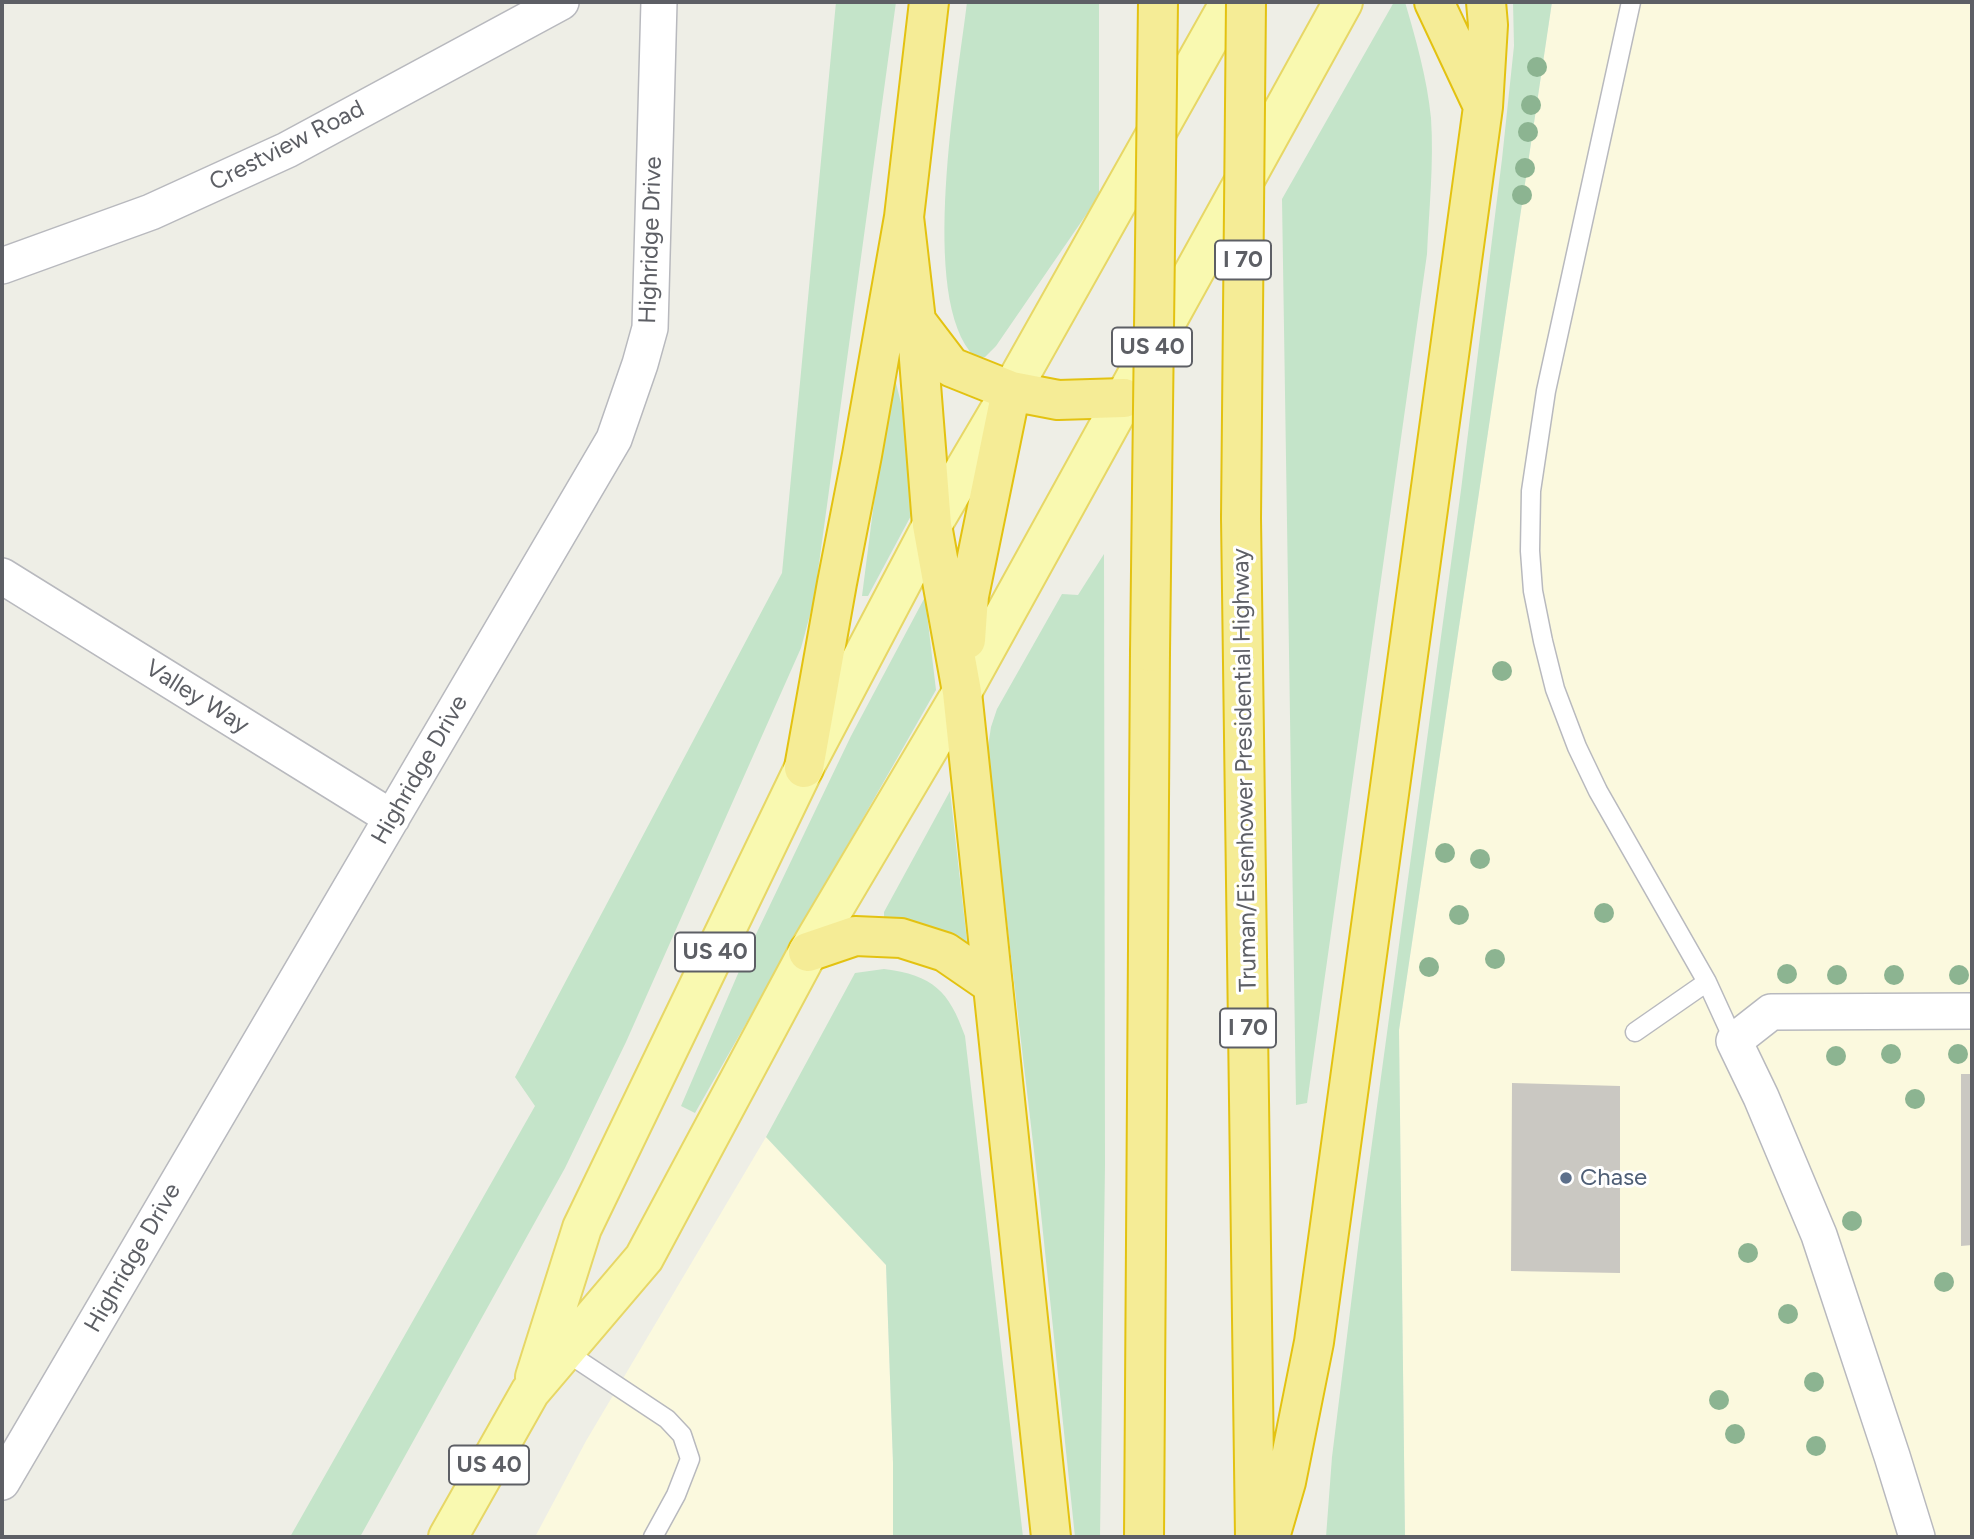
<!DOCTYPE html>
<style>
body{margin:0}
#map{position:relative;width:1974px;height:1539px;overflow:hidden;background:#eeeee6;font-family:Figtree,sans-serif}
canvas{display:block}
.frame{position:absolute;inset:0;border:4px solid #5d5f65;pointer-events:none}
</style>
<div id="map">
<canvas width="1974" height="1539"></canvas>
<div class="frame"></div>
</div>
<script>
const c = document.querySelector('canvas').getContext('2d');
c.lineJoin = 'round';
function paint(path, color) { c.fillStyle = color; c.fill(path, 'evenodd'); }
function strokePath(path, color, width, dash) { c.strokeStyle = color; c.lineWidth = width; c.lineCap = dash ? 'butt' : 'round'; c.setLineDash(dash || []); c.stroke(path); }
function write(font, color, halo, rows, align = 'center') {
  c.font = font + ' Figtree,sans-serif'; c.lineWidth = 6; c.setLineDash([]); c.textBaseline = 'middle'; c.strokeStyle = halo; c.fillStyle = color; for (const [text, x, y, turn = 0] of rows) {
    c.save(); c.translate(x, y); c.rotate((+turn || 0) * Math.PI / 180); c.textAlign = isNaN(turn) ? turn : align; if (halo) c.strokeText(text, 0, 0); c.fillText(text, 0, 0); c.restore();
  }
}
paint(new Path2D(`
 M1552,2H1972V1537H1405L1399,1030Z
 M766,1137L886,1265L893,1463V1537H535L586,1441Z`), '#fbf9de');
paint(new Path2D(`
 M836,2H896L814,600L801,648L626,1042L565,1168L360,1537H290L535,1106L515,1077L782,573Z
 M967,2H1099V196L996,346L985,357H975C917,300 958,80 967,2Z
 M1394,2H1405C1416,40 1427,78 1431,118C1434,163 1429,210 1427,254L1307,1103L1296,1105L1282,199Z
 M1513,2H1552L1399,1030L1405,1537H1326L1332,1457L1360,1231L1461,490L1502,159L1514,46Z
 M896,383L904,415L913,512L868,596H862L889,385Z
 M1104,554L1105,1165L1100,1537H1075L1038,1185L987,753L991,727L997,709L1062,594L1078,595Z
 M925,597L936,690L695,1113L681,1106L746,955L851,736Z
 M950,791L969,959L884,923V912Z
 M884,969C933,975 949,991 965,1036L1023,1537H893V1463L886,1265L766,1137L855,973Z`), '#c4e4c9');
paint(new Path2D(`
 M1961,1074H1972V1245L1961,1246Z
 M1512,1083L1620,1086V1273L1511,1271Z`), '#cac8c2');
const service = new Path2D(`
 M1631,2L1546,391L1531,491L1530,551L1533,591L1543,641L1555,689L1577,747L1598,791L1707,982L1734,1041
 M1635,1032L1707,982
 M563,1350L667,1419L682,1435L690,1459L676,1495L653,1537`);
const minor = new Path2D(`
 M2,266L151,212L287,150L561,2
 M2,576L392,818
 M2,1482L614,439L640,364L650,328L659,2
 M1917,1537L1892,1456L1819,1235L1761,1097L1734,1041L1771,1012L1972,1011`);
const primary = new Path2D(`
 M535,1377L582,1228L804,768L932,525L1011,391L1230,2
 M448,1537L530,1392L644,1258L808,952L962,692L1343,2`);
const motorway = new Path2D(`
 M1434,2L1481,102
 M904,217L916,321L932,525L962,692L1051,1537
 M916,321L951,367L1011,391L1058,400L1124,398
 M1241,518L1255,1537
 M966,640L969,596L1011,391
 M804,768L837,583L862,455L904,217L929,2
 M808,952L855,936L901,938L945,952L993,985
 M1144,1537L1150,652
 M1270,1537L1286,1482L1314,1342L1483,107L1488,25L1486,2`);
strokePath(service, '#b8b9be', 21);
strokePath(minor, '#b8b9be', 38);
strokePath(primary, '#e7d766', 42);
strokePath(motorway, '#e3c211', 42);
strokePath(service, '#fff', 18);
strokePath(minor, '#fff', 35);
strokePath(primary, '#f9f9b0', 38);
strokePath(motorway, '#f5ec96', 38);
const motorwayBridge = new Path2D(`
 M1241,518L1246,2
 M1150,652L1158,2`);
strokePath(motorwayBridge, '#e3c211', 42, []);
strokePath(motorwayBridge, '#f5ec96', 38);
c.fillStyle = '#8cb491';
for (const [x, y] of [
 [1537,67],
 [1531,105],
 [1528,132],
 [1525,168],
 [1522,195],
 [1502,671],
 [1445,853],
 [1480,859],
 [1604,913],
 [1459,915],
 [1495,959],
 [1429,967],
 [1787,974],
 [1837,975],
 [1894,975],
 [1959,975],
 [1891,1054],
 [1958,1054],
 [1836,1056],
 [1915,1099],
 [1852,1221],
 [1748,1253],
 [1944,1282],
 [1788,1314],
 [1814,1382],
 [1719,1400],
 [1735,1434],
 [1816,1446]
]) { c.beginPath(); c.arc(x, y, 10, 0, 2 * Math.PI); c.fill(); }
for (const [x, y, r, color] of [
 [1566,1178,7,"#5c6f8a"]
]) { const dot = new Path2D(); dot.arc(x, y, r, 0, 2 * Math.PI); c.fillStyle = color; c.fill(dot); strokePath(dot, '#fff', 2.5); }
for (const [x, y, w] of [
 [1243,260,56],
 [1152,347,80],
 [715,952,80],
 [1248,1028,56],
 [489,1465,80]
]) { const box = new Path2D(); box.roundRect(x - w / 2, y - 19.5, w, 39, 5); c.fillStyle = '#fff'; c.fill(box); strokePath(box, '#5d5f65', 2); }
write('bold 23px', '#5d5f65', null, [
 ["I 70",1243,260],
 ["US 40",1152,347],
 ["US 40",715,952],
 ["I 70",1248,1028],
 ["US 40",489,1465]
]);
write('24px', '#5d5f65', '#fff', [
 ["Crestview Road",287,146,-27],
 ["Highridge Drive",651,240,-88],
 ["Valley Way",197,697,32],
 ["Highridge Drive",420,770,-60],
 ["Truman/Eisenhower Presidential Highway",1245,770,-91],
 ["Highridge Drive",133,1258,-60]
]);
write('24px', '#4e5e75', '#fff', [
 ["Chase",1580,1178]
], 'left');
</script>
